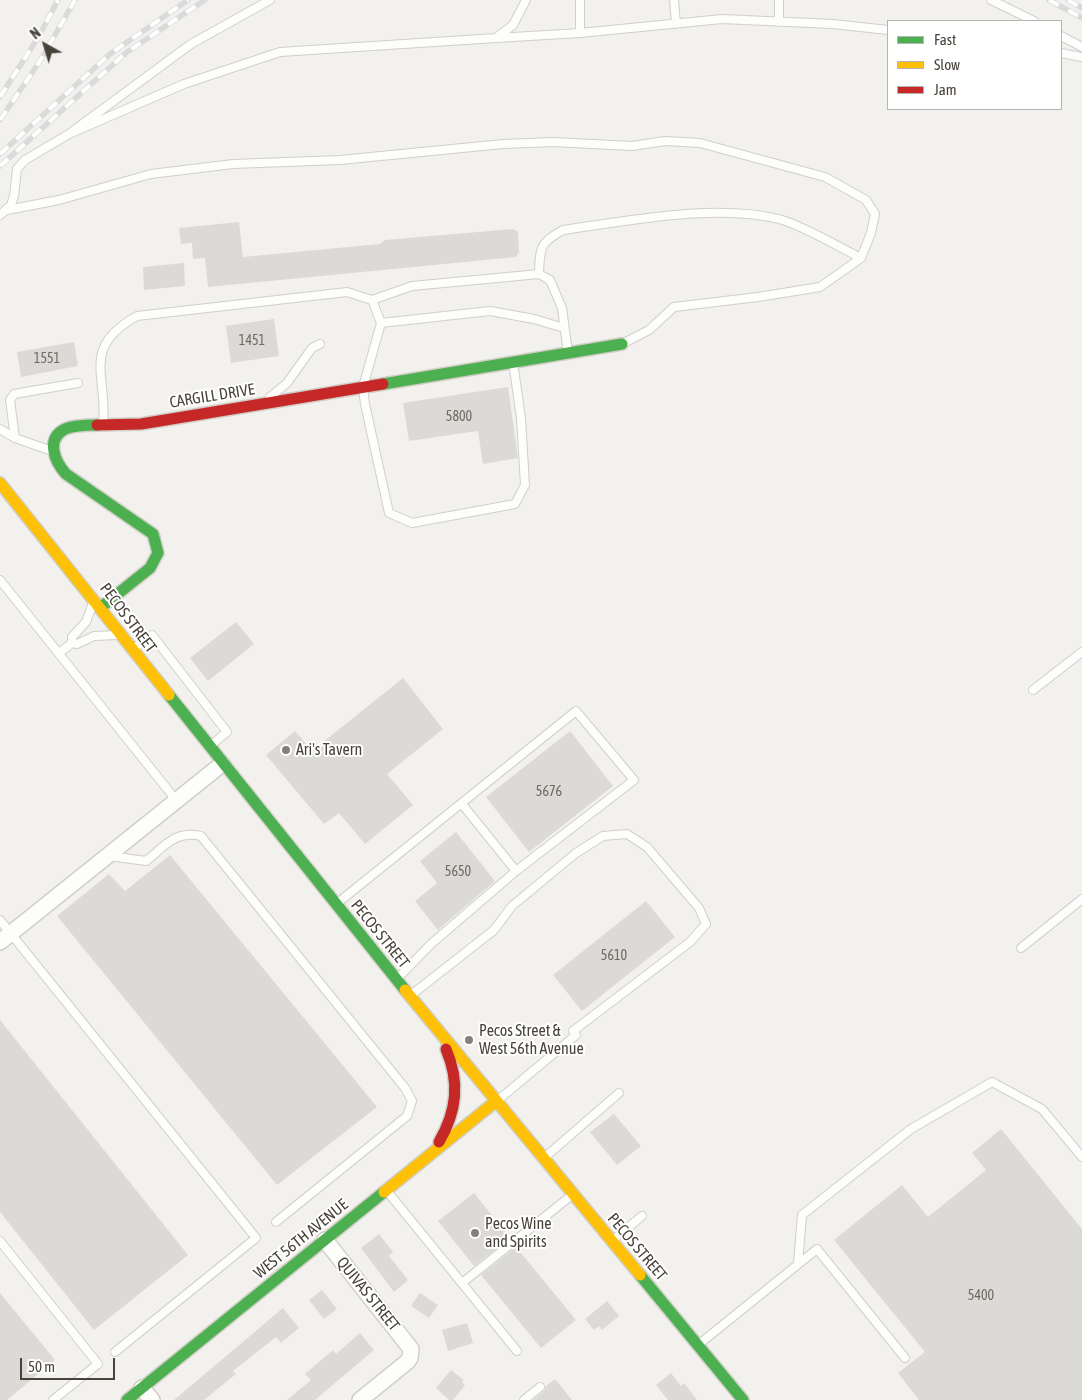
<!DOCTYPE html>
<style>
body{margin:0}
#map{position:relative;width:1082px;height:1400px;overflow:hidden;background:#f2f1ee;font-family:"Asap Condensed",sans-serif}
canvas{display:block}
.legend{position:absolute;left:887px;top:20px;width:175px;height:90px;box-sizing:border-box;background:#fff;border:1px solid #b6b4b0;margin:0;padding:6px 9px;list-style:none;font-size:15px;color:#48433a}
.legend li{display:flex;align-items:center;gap:10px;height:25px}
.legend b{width:25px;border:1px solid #b6b4b0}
.north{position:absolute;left:20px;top:20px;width:50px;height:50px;-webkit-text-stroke:4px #fff;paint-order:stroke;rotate:321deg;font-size:14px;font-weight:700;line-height:20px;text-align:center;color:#48433a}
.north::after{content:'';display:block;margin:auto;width:18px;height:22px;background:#48433a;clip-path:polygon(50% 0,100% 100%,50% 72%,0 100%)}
.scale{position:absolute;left:20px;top:1358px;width:95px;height:22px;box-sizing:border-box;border:2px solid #48433a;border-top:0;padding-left:6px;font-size:15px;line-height:18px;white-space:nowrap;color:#48433a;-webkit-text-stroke:4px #fff;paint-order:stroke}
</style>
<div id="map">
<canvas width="1082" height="1400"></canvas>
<ul class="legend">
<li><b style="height:6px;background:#4caf50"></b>Fast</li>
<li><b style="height:6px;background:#ffc107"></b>Slow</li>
<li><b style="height:6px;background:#c62828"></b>Jam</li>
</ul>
<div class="north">N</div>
<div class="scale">50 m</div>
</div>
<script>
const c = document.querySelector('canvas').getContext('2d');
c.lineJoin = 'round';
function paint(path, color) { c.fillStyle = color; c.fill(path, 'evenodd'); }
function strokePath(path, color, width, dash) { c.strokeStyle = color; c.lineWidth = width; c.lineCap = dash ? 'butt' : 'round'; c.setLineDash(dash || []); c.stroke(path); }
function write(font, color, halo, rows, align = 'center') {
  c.font = font + ' "Asap Condensed",sans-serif'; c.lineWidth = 4; c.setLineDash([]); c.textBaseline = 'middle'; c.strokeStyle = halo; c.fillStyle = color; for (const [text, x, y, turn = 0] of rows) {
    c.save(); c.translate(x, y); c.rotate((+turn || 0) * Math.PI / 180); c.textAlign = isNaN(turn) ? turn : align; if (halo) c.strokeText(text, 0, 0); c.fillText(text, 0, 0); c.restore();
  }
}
paint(new Path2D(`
 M239,222L243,257L380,244L385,240L513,229L518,232L519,252L516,257L208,287L205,258L193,259L192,243L181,244L179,228Z
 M184,263L185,286L144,290L143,267Z
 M274,319L279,356L231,363L226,326Z
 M74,342L78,366L21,377L17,352Z
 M508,387L518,458L483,464L478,431L409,441L403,403Z
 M236,622L254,644L208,681L190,658Z
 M403,678L443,729L387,774L413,805L365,844L339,813L324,824L266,755L295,731L312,751Z
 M570,731L613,786L529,852L486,797Z
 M456,832L495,881L438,930L415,901L437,883L420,861Z
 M170,855L377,1107L277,1185L57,916L109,874L125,891Z
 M646,901L675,937L582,1011L553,975Z
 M0,1020L188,1255L94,1330L0,1212Z
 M614,1114L641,1146L617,1165L590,1132Z
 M1001,1129L1082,1229V1400H919L898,1373L925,1352L834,1240L902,1185L928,1217L986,1170L972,1153Z
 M474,1193L510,1238L474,1266L438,1221Z
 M379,1234L393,1252L389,1256L408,1280L394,1292L361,1248Z
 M516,1247L576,1320L541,1348L481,1275Z
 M322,1290L337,1309L324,1319L309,1300Z
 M0,1293L55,1360L7,1400H0Z
 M420,1293L438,1305L429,1318L411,1306Z
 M607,1301L619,1316L602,1330L599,1326L594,1330L585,1319Z
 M283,1308L299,1328L281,1343L276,1337L233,1371L236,1374L204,1400H174Z
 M467,1323L473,1343L448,1351L442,1330Z
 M360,1333L374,1350L315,1400H287L311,1380L305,1374L333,1350L336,1354Z
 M451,1370L464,1380L462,1382L465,1385L453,1400H449L436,1388Z
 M671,1373L681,1386L684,1383L697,1400H668L656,1385Z
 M555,1379L572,1400H533L544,1391L546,1386Z`), '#dcdad6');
const lane = new Path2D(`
 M580,0V33
 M674,0L676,24
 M991,0L1034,21
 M779,22V0
 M1061,36L1082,47
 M496,38L580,33L722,19L833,24L888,30
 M1061,53L1082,57
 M69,134L184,84L280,52L496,38L513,25L526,0
 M7,210L59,200L151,174L233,164L340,160L503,144L553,142L632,146L665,141L700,143L825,177L866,200L875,214L871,233L861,258C839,247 802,225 779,219C715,203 628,221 563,230C539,243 540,248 539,274
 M0,215L11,205L14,196L17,169L25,160L69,134L191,44L270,0
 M372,300L412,286L539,274L550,280L562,308L568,353
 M381,323L490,311L534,319L564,328
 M622,344L649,330L674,307L758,297L820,287L861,258
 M270,397L287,383L312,348L320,344
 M103,424C108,375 80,348 137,316L347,292L372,300L381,323L363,387L365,404L389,513L412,523L515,504L525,485L521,418L513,362
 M0,429L15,438L52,451
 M15,438L10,400L14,394L78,383
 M0,580L176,800
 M72,643L77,644L94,636L118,635
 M133,649L152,635L227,732L210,746
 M59,653L72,643V637L86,622L93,603
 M1033,690L1082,652
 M109,856L146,861C165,846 175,830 201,836L405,1088L412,1101L407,1116L276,1222
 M335,905L576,711L634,780L516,871
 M0,920L256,1238L115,1352
 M1021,948L1082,899
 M397,979L431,944L516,871L462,804
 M410,996L494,930L512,906L576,853L603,836L627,834L647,847L699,908L706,924L690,942L573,1031
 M497,1101L576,1035
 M544,1158L619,1093
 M387,1191L517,1351
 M613,1240L642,1216
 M0,1241L98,1364L53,1400
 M798,1264L802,1215L911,1129L992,1082L1042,1109L1082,1157
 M462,1283L572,1195
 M698,1345L817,1249L905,1358
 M524,1400L540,1387`);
const street = new Path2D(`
 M0,942L222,764
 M325,1240L411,1349L410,1358L407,1362L360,1400
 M142,1388L152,1400`);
const fast = new Path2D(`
 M383,384L622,344
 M97,425C87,425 74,425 65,429C45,439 55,462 66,474L153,534L158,553L150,568L100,608
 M169,695L405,990
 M640,1275L743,1400
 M127,1400L384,1192`);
const slow = new Path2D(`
 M0,483L169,695
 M405,990L640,1275
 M384,1192L495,1102`);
const jam = new Path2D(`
 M97,425L141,424L383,384
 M439,1142C457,1111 460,1082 446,1049`);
strokePath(lane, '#d0cfcb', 10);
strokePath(street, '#d0cfcb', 18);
strokePath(fast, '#d0cec5', 14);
strokePath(slow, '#d0cec5', 14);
strokePath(jam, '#d0cec5', 14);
strokePath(lane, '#fdfdfc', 8);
strokePath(street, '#fdfdfc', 15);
strokePath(fast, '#4caf50', 11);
strokePath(slow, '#ffc107', 11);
strokePath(jam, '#c62828', 11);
const rail = new Path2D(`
 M1049,0L1082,18
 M1068,0L1082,8
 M0,97L39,36L58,0
 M0,120L40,61L75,0
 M0,154L110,54L188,0
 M0,166L127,52L205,0`);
strokePath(rail, '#dadada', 5.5);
strokePath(rail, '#fff', 4, [11]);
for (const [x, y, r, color] of [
 [286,750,5,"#848079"],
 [469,1040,5,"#848079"],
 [475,1233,5,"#848079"]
]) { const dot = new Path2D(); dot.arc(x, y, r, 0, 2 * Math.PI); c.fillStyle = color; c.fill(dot); strokePath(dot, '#fff', 2); }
write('14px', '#6e6a62', null, [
 ["1451",252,341],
 ["1551",47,359],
 ["5800",459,417],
 ["5676",549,792],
 ["5650",458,872],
 ["5610",614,956],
 ["5400",981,1296]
]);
write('16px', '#48433a', '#fff', [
 ["CARGILL DRIVE",212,396,-9],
 ["PECOS STREET",128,618,53],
 ["PECOS STREET",380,934,51],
 ["WEST 56TH AVENUE",301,1239,-39],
 ["PECOS STREET",637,1247,50],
 ["QUIVAS STREET",368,1294,51]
]);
write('16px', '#48433a', '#fff', [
 ["Ari's Tavern",296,750],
 ["Pecos Street &",479,1031],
 ["West 56th Avenue",479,1049],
 ["Pecos Wine",485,1224],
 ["and Spirits",485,1242]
], 'left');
</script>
